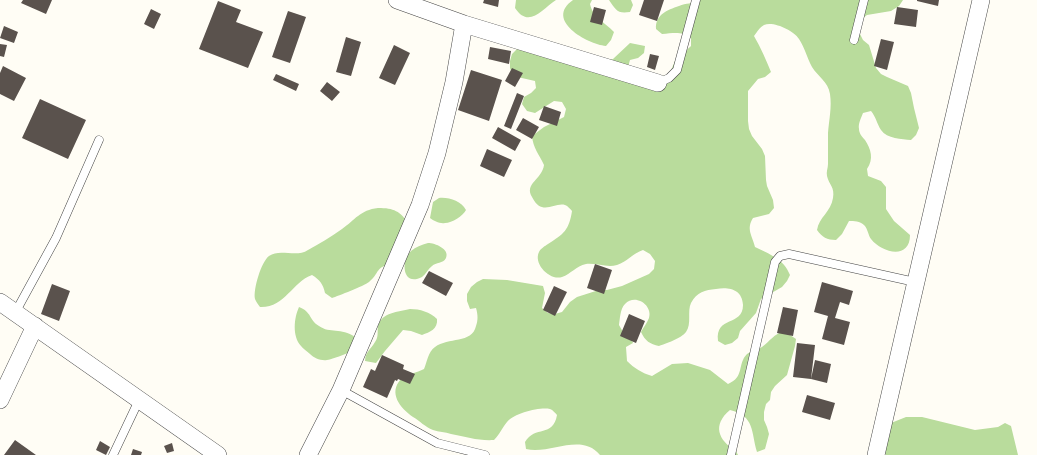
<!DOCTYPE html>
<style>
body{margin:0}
canvas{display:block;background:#fffdf5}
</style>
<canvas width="1037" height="455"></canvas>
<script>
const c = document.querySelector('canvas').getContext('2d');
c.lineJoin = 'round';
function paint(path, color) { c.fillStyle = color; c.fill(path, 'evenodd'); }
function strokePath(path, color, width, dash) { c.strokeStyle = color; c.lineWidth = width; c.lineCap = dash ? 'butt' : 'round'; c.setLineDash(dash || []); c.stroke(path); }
paint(new Path2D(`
 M516,0H556C542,9 529,29 515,8Z
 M573,0H592L590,4C593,18 605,22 614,32L611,40L606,46C587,44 544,20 573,0Z
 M609,0H631L633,5L630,12C617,14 616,10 609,0Z
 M698,0H903L899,6L891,11L867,15L860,20L858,27L860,34L863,40L869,45L876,68L881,74L887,77L908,86L911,93L914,108L919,128L916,135L911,140C902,139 887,139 881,130C877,124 876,117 871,111L863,113C861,118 858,124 859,129C859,133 862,137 865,140C871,149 874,159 867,169L868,176L881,181L886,187V209L894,221L910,235C910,260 882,253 871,239C868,235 868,229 864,225C860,221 854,221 849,221L842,234L836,240C827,240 822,237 817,230C819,217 831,212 833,198C835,187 829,185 827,176C826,172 828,168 828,164C828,154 828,143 828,133C829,120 832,107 830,94C828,81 818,77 812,67C807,58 805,48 799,39C794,31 774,21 764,25C760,27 757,32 754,36C761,48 766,60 771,72L765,77L758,79L748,91V121L749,129L752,136L762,149L765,156L766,180L767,186L773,200L774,208L769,214L753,218C746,229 752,235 755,247C769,254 784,259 790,275L787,281L782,287L761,299L756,313L740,331L738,338L732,343L725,345L718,341C715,315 743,327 743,305C742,289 729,287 716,289C705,290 697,292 691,303C687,311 692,324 686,332C682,338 665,344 659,346C650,344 645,341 641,332C643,328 647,323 649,318C653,305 635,293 625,304C620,309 620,319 619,325L623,332L630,335L633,343L626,347L627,361C634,368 642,373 652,376L672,364L688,363L710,370L728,384C745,377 737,364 747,354C751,351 757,350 762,347C770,341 774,334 784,331L796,339L795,346L787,375L775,386L771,392L770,400L766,404L764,412V420L767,427L769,434L765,449L757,452C751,432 755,416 730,410C712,425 718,440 736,451L738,455H600C581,432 550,455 526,449L525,442C535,425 553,438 557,415C555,413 553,410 550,409C539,407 515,413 507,422C502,428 500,434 494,440C479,441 466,437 451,434C445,432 439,432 433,430C425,427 420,421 413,417C400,408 388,393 401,379C407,374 417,373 424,369C427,362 428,352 435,347C448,337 472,344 476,326C478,320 478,315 476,308L470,309L467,301V294L471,287L477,282L483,279L507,280L543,286L545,293L542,308L548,313L555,314L562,312L570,302L577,297L599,290H607L622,286L649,274L654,269L655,261L650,254L643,250C633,253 627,262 617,265C607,268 597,263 586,264C576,266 571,274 562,277C550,281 533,264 539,252C540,249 545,246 548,244C564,234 569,230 572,211C570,209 568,206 565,205C554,202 542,217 532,197C524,183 542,180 544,165C539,154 533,148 532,136L544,127L564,117L566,109L562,102L554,101L535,113L527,111L522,104L524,97L531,93L536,88L535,81L513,76L510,68V61L512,54L517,49L545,40L559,44L565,48L606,62L613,59L630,43L645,46L644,53L638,58L630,60L628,67L662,76L669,75L675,61L691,46V38C682,31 674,33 662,34L656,29C655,15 667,10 679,6C686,3 693,4 698,0Z
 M439,198C449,197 461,201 466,210C463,216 452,223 445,223C440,224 434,221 430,218L433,202Z
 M378,208C394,208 400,211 409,224L393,264C375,266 380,273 369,282C364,286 338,296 332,298L325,293C323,284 320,280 312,275C292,282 285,308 260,307C258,304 256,302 255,299C253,290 261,262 269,256C280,248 296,258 308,250C319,244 331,237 342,229C355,220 360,210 378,208Z
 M428,243C435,243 450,249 446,258C443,264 436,262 432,266C428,269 426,274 422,277C403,287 400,262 411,251C416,247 421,245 428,243Z
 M299,307C312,312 309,320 319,326C330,334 341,327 355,337L351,352C344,354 334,359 327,360C321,361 314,358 310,354C307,351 303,349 301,346C292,336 294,318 299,307Z
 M410,309C420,309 430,312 437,319C438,329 430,332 422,335L411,331L403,330L385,351L376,363L365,361C365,352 371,349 375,342C379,337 377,331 378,326C382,312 398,312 410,309Z
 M906,417H922L975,430L998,427L1005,423L1011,426L1018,455H886L882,448L891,423Z`), '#b9dc9c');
paint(new Path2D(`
 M23,0H52L46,14L21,3Z
 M484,0H499L498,7L483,3Z
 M644,0H664L657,21L639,15Z
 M917,0H939L938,6L917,1Z
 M218,1L241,10L236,22L263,32L248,68L199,49Z
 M594,7L606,10L602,25L590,22Z
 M897,7L918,10L916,27L894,24Z
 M151,9L161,14L154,29L144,24Z
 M288,11L306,17L290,63L272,57Z
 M4,26L18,32L14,43L0,38Z
 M346,37L361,42L351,76L336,72Z
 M881,39L894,42L887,70L874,66Z
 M0,44L7,45L4,57L0,56Z
 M394,45L410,53L395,85L379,78Z
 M490,47L511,51L509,64L488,59Z
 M650,54L659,56L655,70L647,67Z
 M3,66L26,78L14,101L0,94V73Z
 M512,68L523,73L515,87L505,81Z
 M471,70L502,80L489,121L458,110Z
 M276,74L299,84L296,91L273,80Z
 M327,82L340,92L332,101L320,91Z
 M517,93L524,96L511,129L504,126Z
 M40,99L86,120L68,159L22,138Z
 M544,106L561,112L557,126L539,120Z
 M523,118L539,127L532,139L516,130Z
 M498,127L521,140L515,151L492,138Z
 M487,149L512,160L504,177L480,166Z
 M595,264L612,270L604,294L587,288Z
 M429,271L453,283L446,296L422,283Z
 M822,282L853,291L849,305L840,302L835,318L850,322L844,345L822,339L828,316L814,312Z
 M52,284L70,291L59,321L41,314Z
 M554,286L567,292L555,316L543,310Z
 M783,307L798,310L793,336L777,333Z
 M629,314L645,321L636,343L620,336Z
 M797,343L815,345L811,379L793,377Z
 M382,355L404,365L403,369L415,374L410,384L398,379L397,381L395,380L387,398L363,387L371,369L375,371Z
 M815,360L831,364L827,383L811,379Z
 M807,395L835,403L830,420L802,412Z
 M15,440L36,455H4Z
 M100,441L110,447L106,455L96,450Z
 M172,443L174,451L167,453L164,446Z
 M133,449L142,452L141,455H131Z`), '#5a524d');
const service = new Path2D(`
 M854,40L864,0
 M658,83L669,78L677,70L696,0
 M15,313L56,238L99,140
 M341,390L437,443L485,455
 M113,455L139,400
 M731,455L775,262L780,256L789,254L915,282`);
const minor = new Path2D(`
 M397,0L464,24L658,83
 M0,302L218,455
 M0,400L35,326
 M308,455L341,390L420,205L437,153L454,82L464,24
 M876,455L981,0`);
strokePath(service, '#444', 9);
strokePath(minor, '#444', 18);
strokePath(service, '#fff', 8);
strokePath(minor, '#fff', 17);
</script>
